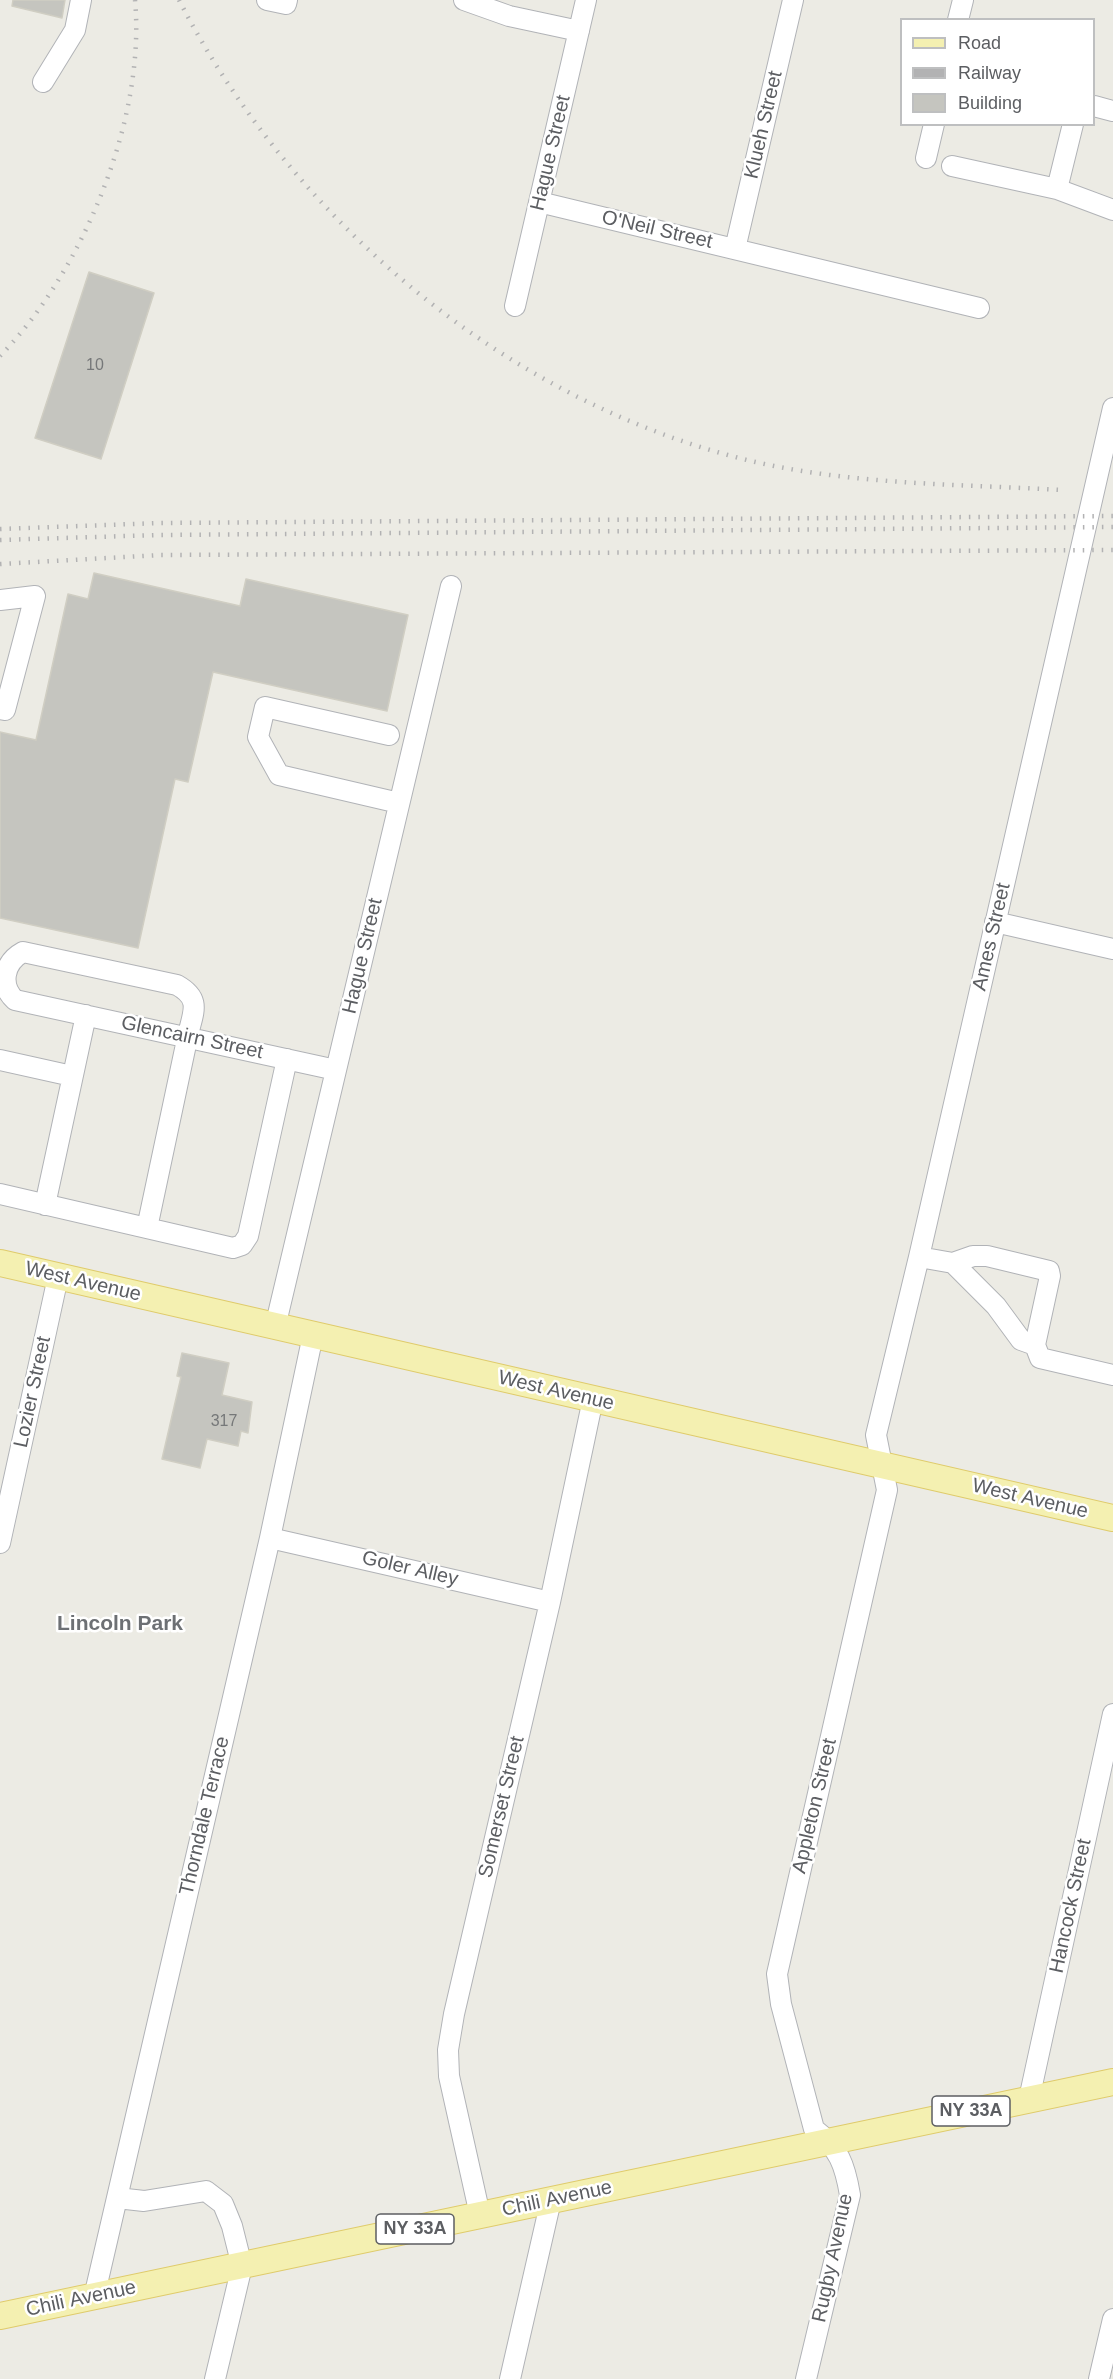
<!DOCTYPE html>
<style>
body{margin:0}
#map{position:relative;width:1113px;height:2379px;overflow:hidden;background:#ecebe4;font-family:Arial,sans-serif}
canvas{display:block}
.legend{position:absolute;left:900px;top:18px;width:195px;height:108px;box-sizing:border-box;background:#fff;border:2px solid #bebfc0;margin:0;padding:8px 10px;list-style:none;font-size:18px;color:#5c5e62}
.legend li{display:flex;align-items:center;gap:12px;height:30px}
.legend b{width:30px;border:2px solid #bebfc0}
</style>
<div id="map">
<canvas width="1113" height="2379"></canvas>
<ul class="legend">
<li><b style="height:8px;background:#f4f0b1"></b>Road</li>
<li><b style="height:8px;background:#b2b2b3"></b>Railway</li>
<li><b style="height:16px;background:#c5c5bf"></b>Building</li>
</ul>
</div>
<script>
const c = document.querySelector('canvas').getContext('2d');
c.lineJoin = 'round';
function paint(path, color) { c.fillStyle = color; c.fill(path, 'evenodd'); }
function strokePath(path, color, width, dash) { c.strokeStyle = color; c.lineWidth = width; c.lineCap = dash ? 'butt' : 'round'; c.setLineDash(dash || []); c.stroke(path); }
function write(font, color, halo, rows, align = 'center') {
  c.font = font + ' Arial,sans-serif'; c.lineWidth = 5; c.setLineDash([]); c.textBaseline = 'middle'; c.strokeStyle = halo; c.fillStyle = color; for (const [text, x, y, turn = 0] of rows) {
    c.save(); c.translate(x, y); c.rotate((+turn || 0) * Math.PI / 180); c.textAlign = isNaN(turn) ? turn : align; if (halo) c.strokeText(text, 0, 0); c.fillText(text, 0, 0); c.restore();
  }
}
const building = new Path2D(`
 M13,0H65L62,18L12,6Z
 M89,272L154,293L101,459L35,438Z
 M94,573L240,606L246,579L408,615L387,711L213,672L188,782L175,779L138,948L0,918V732L36,740L68,594L88,599Z
 M182,1353L229,1363L222,1395L252,1402L248,1433L241,1431L238,1446L207,1439L200,1468L162,1459L181,1377L177,1376Z`);
paint(building, '#c5c5bf');
strokePath(building, '#d0cec3', 1.5);
const minor = new Path2D(`
 M267,0L286,4L287,0
 M464,0L509,16L579,31
 M958,20L963,0
 M43,82L75,30L81,0
 M1094,106L1113,111
 M926,158L934,124
 M952,166L1057,189L1113,210
 M1057,189L1073,124
 M539,202L979,308
 M735,249L793,0
 M515,306L586,0
 M0,600L35,596L5,710L0,709
 M389,735L265,707L258,737L279,775L399,803
 M995,922L1113,949
 M0,1060L72,1076
 M0,1194L233,1248L242,1245L248,1236L287,1059
 M45,1205L86,1015
 M147,1228L188,1035C193,1012 202,999 177,985L23,952C3,963 0,986 15,1000L336,1070
 M919,1257L953,1263L973,1256H987L1049,1271L1050,1276L1035,1345L1040,1358L1113,1375
 M953,1263L996,1306L1021,1340L1035,1345
 M275,1327L451,586
 M270,1538L550,1602
 M0,1543L58,1277
 M1029,2099L1113,1714
 M117,2198L144,2201L206,2191L223,2204L232,2226L242,2266L215,2379
 M480,2215L449,2076L448,2050L454,2014L550,1602L593,1399
 M94,2297L270,1538L313,1335
 M510,2379L551,2200
 M806,2379L850,2195C845,2165 839,2148 814,2129L781,2004L777,1974L887,1490L876,1435L919,1257L1113,408
 M1099,2379L1113,2319`);
const major = new Path2D(`
 M0,1263L1113,1518
 M0,2316L1113,2082`);
strokePath(minor, '#b1b3b7', 22);
strokePath(major, '#dfcb6b', 28);
strokePath(minor, '#fff', 20);
strokePath(major, '#f4f0b1', 26);
strokePath(new Path2D(`
 M179,0C291,218 503,399 743,459C847,485 957,484 1063,490
 M0,356C83,271 146,119 135,0
 M0,529L160,523L1113,516
 M0,540L159,535L1113,527
 M0,564L161,555L1113,550`), '#b2b2b3', 4.5, [1.5, 8]);
write('16px', '#767879', null, [
 ["10",95,366],
 ["317",224,1422]
]);
for (const [x, y, w] of [
 [971,2111,78],
 [415,2229,78]
]) { const box = new Path2D(); box.roundRect(x - w / 2, y - 15, w, 30, 4.5); c.fillStyle = '#fff'; c.fill(box); strokePath(box, '#5c5e62', 1.5); }
write('bold 18px', '#5c5e62', null, [
 ["NY 33A",971,2111],
 ["NY 33A",415,2229]
]);
write('20px', '#5c5e62', '#fff', [
 ["Klueh Street",764,125,-77],
 ["Hague Street",551,153,-77],
 ["O'Neil Street",657,230,13],
 ["Ames Street",992,937,-77],
 ["Hague Street",363,956,-77],
 ["Glencairn Street",192,1038,12],
 ["West Avenue",83,1282,13],
 ["West Avenue",556,1391,13],
 ["Lozier Street",33,1392,-78],
 ["West Avenue",1030,1499,13],
 ["Goler Alley",410,1569,13],
 ["Appleton Street",815,1806,-77],
 ["Somerset Street",502,1807,-77],
 ["Thorndale Terrace",205,1816,-77],
 ["Hancock Street",1071,1906,-78],
 ["Chili Avenue",557,2199,-12],
 ["Rugby Avenue",833,2258,-78],
 ["Chili Avenue",81,2299,-12]
]);
write('bold 21px', '#6d7074', '#fff', [
 ["Lincoln Park",120,1624]
]);
</script>
